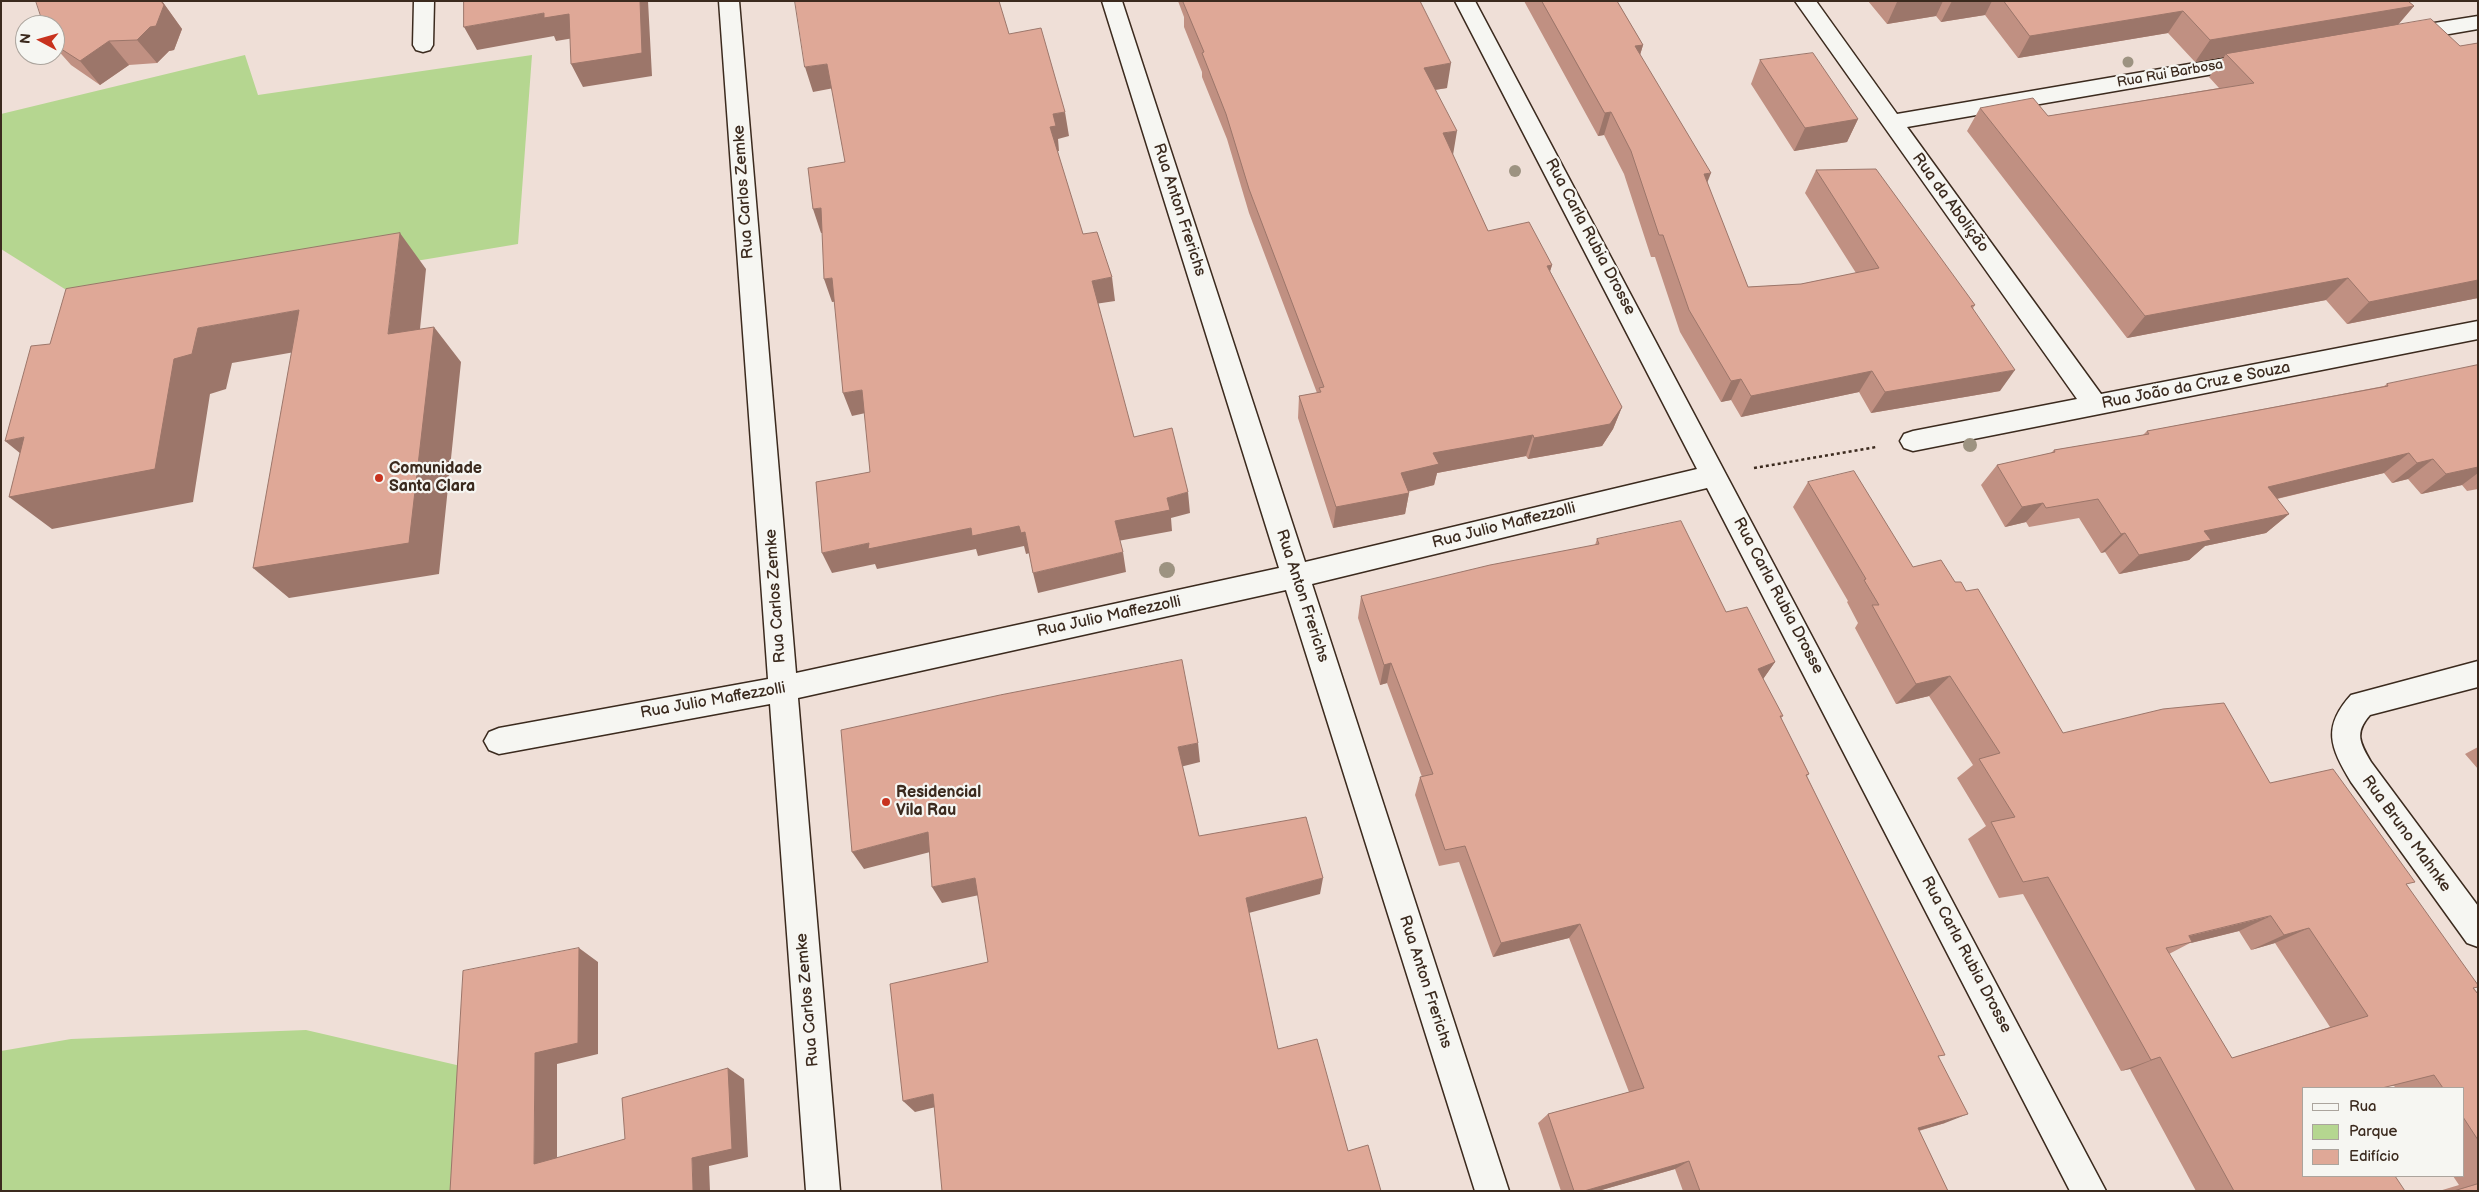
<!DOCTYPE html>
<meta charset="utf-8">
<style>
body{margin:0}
#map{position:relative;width:2479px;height:1192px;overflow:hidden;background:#efdfd7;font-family:"Balsamiq Sans",sans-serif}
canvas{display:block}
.frame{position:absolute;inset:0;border:2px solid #3b2a1e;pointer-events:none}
.legend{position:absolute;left:2302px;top:1087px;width:162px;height:90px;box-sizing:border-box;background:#f6f6f2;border:1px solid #aba49d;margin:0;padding:6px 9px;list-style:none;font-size:15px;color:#3b2a1e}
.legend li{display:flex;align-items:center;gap:10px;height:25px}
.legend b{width:25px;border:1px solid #aba49d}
.north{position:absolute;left:15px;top:15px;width:50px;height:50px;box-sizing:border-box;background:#f6f6f2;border:1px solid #aba49d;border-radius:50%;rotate:276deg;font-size:14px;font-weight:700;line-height:20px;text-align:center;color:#3b2a1e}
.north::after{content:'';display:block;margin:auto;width:18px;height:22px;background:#c8321e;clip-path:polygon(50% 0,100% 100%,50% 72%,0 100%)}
</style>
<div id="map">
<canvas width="2479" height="1192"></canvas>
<div class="frame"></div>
<ul class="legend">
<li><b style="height:6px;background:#f6f6f2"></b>Rua</li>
<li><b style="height:14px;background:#b5d690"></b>Parque</li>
<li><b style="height:14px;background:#dfa897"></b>Edifício</li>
</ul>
<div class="north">N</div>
</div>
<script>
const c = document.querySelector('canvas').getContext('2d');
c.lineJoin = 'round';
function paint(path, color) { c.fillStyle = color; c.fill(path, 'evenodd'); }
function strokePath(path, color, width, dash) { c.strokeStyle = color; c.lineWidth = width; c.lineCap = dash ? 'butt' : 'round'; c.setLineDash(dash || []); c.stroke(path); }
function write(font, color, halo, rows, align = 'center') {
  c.font = font + ' "Balsamiq Sans",sans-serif'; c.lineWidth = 4.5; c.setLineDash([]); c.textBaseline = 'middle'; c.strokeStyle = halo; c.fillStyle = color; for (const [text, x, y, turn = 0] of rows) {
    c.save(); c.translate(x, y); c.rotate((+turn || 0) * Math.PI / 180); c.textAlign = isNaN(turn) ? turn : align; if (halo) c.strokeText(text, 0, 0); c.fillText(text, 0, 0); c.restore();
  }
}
paint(new Path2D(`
 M245,55L258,95L532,55L518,244L103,313L1,249V114Z
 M306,1030L478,1070L471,1191H1V1051L71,1039Z`), '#b5d690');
const street = new Path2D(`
 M414,1H434L433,45L430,50L423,52L416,50L413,45Z
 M719,1H739L796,673L1279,568L1102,1H1122L1305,562L1697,469L1455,1H1475L2106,1191H2070L1707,488L1312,584L1509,1191H1475L1286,590L798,698L840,1191H806L770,704L499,754L489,750L484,741L489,732L499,728L768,679Z
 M1795,1H1816L1897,114L2254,53L2261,55L2264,60L2261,65L2254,67L1907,127L2101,394L2478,321V339L1913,451L1904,448L1900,441L1904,434L1913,431L2077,399Z
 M2478,16V29L2403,42L2396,40L2393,35L2396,30L2403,28Z
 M2478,661V687L2370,715C2354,733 2360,743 2371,762L2478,906V947L2467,943L2351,782C2330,747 2322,727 2351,695Z`);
strokePath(street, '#3b2a1e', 3);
strokePath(new Path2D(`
 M1754,468L1876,447`), '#3b2a1e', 2.5, [3, 3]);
paint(street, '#f6f6f2');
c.fillStyle = '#9d9381';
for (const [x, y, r] of [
 [2128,62,5.5],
 [1515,171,6],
 [1970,445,7],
 [1167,570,8]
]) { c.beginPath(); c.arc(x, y, r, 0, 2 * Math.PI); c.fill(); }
paint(new Path2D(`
 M36,1H162L182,29L174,50L169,51L157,63L129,65L100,85L71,65L55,47V25Z
 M1178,1H1420L1447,88L1435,90L1453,155L1488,231L1552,265L1550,271L1622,407L1613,429L1602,446L1528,459L1526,456L1437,473L1434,485L1408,492L1409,493L1405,514L1333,528L1298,418L1299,396L1317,393L1249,213L1227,139L1202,77V72L1184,27V17Z
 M1524,1H1617L1643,45L1640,55L1707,183L1748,287L1801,284L1856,273L1805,193L1816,170L1975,305L1973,308L2000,391L1871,413L1859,392L1741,417L1731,400L1721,402L1680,332L1655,257H1651L1624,174L1604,135L1598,136Z
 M1868,1H2408L2414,6L2398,25L2460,46L2478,43V298L2347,324L2326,300L2127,338L1967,131L1980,108L2048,116L2219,88L2209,77L2224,57L2195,62L2168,33L2018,58L1985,15L1941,22L1936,16L1887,24Z
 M1760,60L1858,119L1847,142L1794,151L1751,84Z
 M2478,365V489L2467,491L2462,485L2421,494L2408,479L2392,483L2384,473L2277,499L2289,514L2266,533L2205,546L2189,560L2119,574L2105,552L2101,553L2079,518L2029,527L2026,522L2005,527L1981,485L1997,465L2051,453L2054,450L2143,435L2147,431L2384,386L2387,384Z
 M1808,482L1913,567L1955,582L1966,591L2063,733L2270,783L2407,885L2478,994V1191H2439L2459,1185L2453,1176H2463V1088H2396L2394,1086L2303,1088L2405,1191H2196L2130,1069L2121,1071L2023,894L1999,898L1968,839L1986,826L1957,778L1973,765L1929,696L1896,704L1855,628L1858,623L1847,602L1848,601L1793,507ZM2239,931L2251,950L2275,943L2330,1027L2232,1058L2169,954L2190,943Z
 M1597,539L1726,612L1775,662L1763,679L1783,716L1781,718L1809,774L1807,776L1939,1058L1945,1123L1919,1131L1948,1191H1683L1675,1169L1598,1191H1561L1538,1123L1548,1114L1629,1092L1569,938L1493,957L1459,862L1439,866L1415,795L1420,777H1422L1387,683L1380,685L1358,618L1361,596L1595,545Z
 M2478,747V769L2465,754Z`), '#c09082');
paint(new Path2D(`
 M161,1H162L182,29L174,50L169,51L157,63L137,40L150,27Z
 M640,1H648L652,76L583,87L571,64Z
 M1902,1H1943L1936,16L1887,24L1897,2Z
 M1952,1H1992L1985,15L1941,22Z
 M2414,6L2395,28L2226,54L2224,57L2195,62L2210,40Z
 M2183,11L2168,33L2018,58L2030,36Z
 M544,13L569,14L580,37L556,41L554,36L477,50L464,27Z
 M109,41L129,65L100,85L80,61Z
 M1643,45L1636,68L1635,46Z
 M1451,63L1447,88L1420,92L1424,68Z
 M827,64L834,88L813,92L805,67Z
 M1065,112L1069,136L1058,139L1059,151L1054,152L1050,127L1053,114Z
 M1611,112L1604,135L1598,136L1605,113Z
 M1858,119L1847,142L1794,151L1805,128Z
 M1457,131L1453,155L1443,133Z
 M1711,173L1702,196L1704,174Z
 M821,208L829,232L821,233L813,209Z
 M400,233L426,269L416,369L388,334Z
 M1552,265L1545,288L1547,266Z
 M1112,277L1115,301L1095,304L1092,281Z
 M832,278L841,301L832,302L824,279Z
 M2348,278L2326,300L2127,338L2145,316Z
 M2478,280V298L2347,324L2369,302Z
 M299,310L329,346L232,363L226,389L210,394L193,502L52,529L9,497L198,328Z
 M434,327L461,362L439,574L289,598L253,568Z
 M2015,370L2000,391L1871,413L1885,392Z
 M1872,371L1859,392L1741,417L1751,396Z
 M1741,379L1731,400L1721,402L1731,381Z
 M862,390L870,412L852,416L843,393Z
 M1622,407L1613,429L1602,446L1528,459L1534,438Z
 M1533,435L1526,456L1437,473L1434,485L1397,494L1401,473L1433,453Z
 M24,437L47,475L5,441Z
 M2409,453L2384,473L2246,506L2268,487Z
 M2433,459L2408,479L2392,483L2417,463Z
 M2478,467V473L2462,485L2421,494L2446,474Z
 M1188,492L1190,513L1171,518L1172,531L1118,541L1115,521L1167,498Z
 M1409,493L1405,514L1333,528L1336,507Z
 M2043,503L2026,522L2005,527L2022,507Z
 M2289,514L2266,533L2205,546L2189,560L2119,574L2139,555L2204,531Z
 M1019,526L1025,532L1030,553L1026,554L1024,546L978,556L976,549L877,569L875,564L832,573L822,553L869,543L971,528Z
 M2125,533L2105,552L2101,553L2121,534Z
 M1123,552L1126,572L1038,593L1033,573Z
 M1775,662L1761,682L1758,669Z
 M1391,663L1387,683L1380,685L1384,665Z
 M1950,676L1929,696L1896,704L1916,684Z
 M1198,743L1200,762L1180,767L1178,747Z
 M928,832L938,850L864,869L852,852Z
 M975,878L984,894L942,903L932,887Z
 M1323,878L1320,894L1245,914L1246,898Z
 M2271,916L2239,931L2191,943L2192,942L2189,936Z
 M1580,924L1569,938L1493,957L1501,943Z
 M2309,928L2275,943L2251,950L2284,935Z
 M579,948L598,962V1054L557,1064V1172L534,1164L535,1053Z
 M2160,1057L2130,1069L2121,1071L2151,1060Z
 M728,1068L744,1079L748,1157L709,1166L710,1191H693L692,1158Z
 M933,1094L944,1105L915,1112L903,1101Z
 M1968,1114L1945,1123L1896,1137L1918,1128Z
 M1689,1161L1675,1169L1598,1191H1584Z`), '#9c766a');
const building = new Path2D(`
 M36,1H161L164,5L156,26L150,27L137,40L109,41L80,61L55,45V25H44Z
 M464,1H640L642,53L571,64L569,14L544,18V13L464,27Z
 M795,1H999L1009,34L1041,28L1065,112L1053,114L1056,126L1050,127L1083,234L1097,232L1112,277L1092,281L1134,437L1172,428L1188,492L1167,498L1170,510L1115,521L1123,552L1033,573L1025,532L1021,533L1019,526L972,536L971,528L868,549L869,543L822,553L816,482L870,472L862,390L843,393L832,278L824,279L821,208L813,209L808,168L845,162L827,64L805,67Z
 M1186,1H1420L1451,63L1424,68L1457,131L1443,133L1488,231L1529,222L1552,265L1547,266L1622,407L1610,424L1534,438L1533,435L1433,453L1439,464L1401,473L1409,493L1336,507L1299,396L1321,392L1319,388L1324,387L1249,189L1226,114L1202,53L1204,52L1183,2Z
 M1542,1H1617L1643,45L1635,46L1711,173L1704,174L1748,287L1801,284L1879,268L1816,170L1876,169L1975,305L1971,306L2015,370L1885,392L1872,371L1751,396L1741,379L1731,381L1689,310L1663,235H1659L1631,151L1611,112L1605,113Z
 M2004,1H2408L2414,6L2210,40L2183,11L2030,36Z
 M2431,19L2460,46L2478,43V280L2369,302L2348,278L2145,316L1980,108L2033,98L2048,116L2254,83L2226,54Z
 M1813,53L1858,119L1805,128L1760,60Z
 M400,233L388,334L434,327L409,543L253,568L299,310L198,328L192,354L174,359L155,469L9,497L24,437L5,441L31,346L50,344L66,289Z
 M2478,365V467L2446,474L2433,459L2417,463L2409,453L2268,487L2289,514L2204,531L2211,540L2139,555L2125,533L2121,534L2098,499L2046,508L2043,503L2022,507L1997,465L2055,452L2054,450L2149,434L2147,431L2388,386L2387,384Z
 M1854,471L1913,567L1941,560L1955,582H1961L1966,591L1978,589L2063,733L2163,709L2224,703L2270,783L2333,769L2415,882L2406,884L2478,985V987L2473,988L2478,994V1140L2463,1117V1088H2443L2434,1075L2382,1088H2303V1176H2395L2405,1191H2234L2160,1057L2151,1060L2048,877L2023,882L1991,822L2015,817L1979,759L2000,753L1950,676L1916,684L1872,605H1879L1864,580L1866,579L1808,482ZM2271,916L2284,935L2309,928L2368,1016L2232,1058L2166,948L2192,942L2189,936Z
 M1681,521L1726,612L1747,607L1775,662L1758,669L1783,716H1780L1809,774L1806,775L1945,1055L1938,1056L1968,1114L1918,1128L1948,1191H1700L1689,1161L1584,1191H1574L1548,1114L1644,1088L1580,924L1501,943L1465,846L1445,850L1420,777L1433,774L1391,663L1384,665L1361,596L1490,565L1599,544L1597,539Z
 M1182,660L1198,743L1178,747L1199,836L1306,817L1323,878L1246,898L1278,1049L1317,1039L1348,1151L1368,1145L1381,1191H942L933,1094L903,1101L890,984L988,962L975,878L932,887L928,832L852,852L841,730L1000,695Z
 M579,948L578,1043L535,1053L534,1164L625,1139L622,1098L728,1068L732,1149L692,1158L693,1191H450L463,971Z
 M2478,1184V1191H2454Z`);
paint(building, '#dfa897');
strokePath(building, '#9c766a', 1);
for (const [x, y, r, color] of [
 [379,478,5,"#c8321e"],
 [886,802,5,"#c8321e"]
]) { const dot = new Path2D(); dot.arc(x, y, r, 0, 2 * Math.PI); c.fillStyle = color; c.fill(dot); strokePath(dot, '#f6f6f2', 2); }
write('14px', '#3b2a1e', '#f6f6f2', [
 ["Rua Rui Barbosa",2170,74,-10]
]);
write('16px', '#3b2a1e', '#f6f6f2', [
 ["Rua Carlos Zemke",744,192,-94],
 ["Rua da Abolição",1950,203,54],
 ["Rua Anton Frerichs",1179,210,72],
 ["Rua Carla Rubia Drosse",1590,237,62],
 ["Rua João da Cruz e Souza",2196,386,-11],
 ["Rua Julio Maffezzolli",1504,526,-14],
 ["Rua Carlos Zemke",776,596,-94],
 ["Rua Anton Frerichs",1302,596,72],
 ["Rua Carla Rubia Drosse",1778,596,62],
 ["Rua Julio Maffezzolli",1109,617,-12],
 ["Rua Julio Maffezzolli",713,701,-10],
 ["Rua Bruno Mahnke",2406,834,54],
 ["Rua Carla Rubia Drosse",1966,955,62],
 ["Rua Anton Frerichs",1425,982,72],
 ["Rua Carlos Zemke",808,1000,-95]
]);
write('bold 16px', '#3b2a1e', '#f6f6f2', [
 ["Comunidade",389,469],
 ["Santa Clara",389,487],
 ["Residencial",896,793],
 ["Vila Rau",896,811]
], 'left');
</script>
